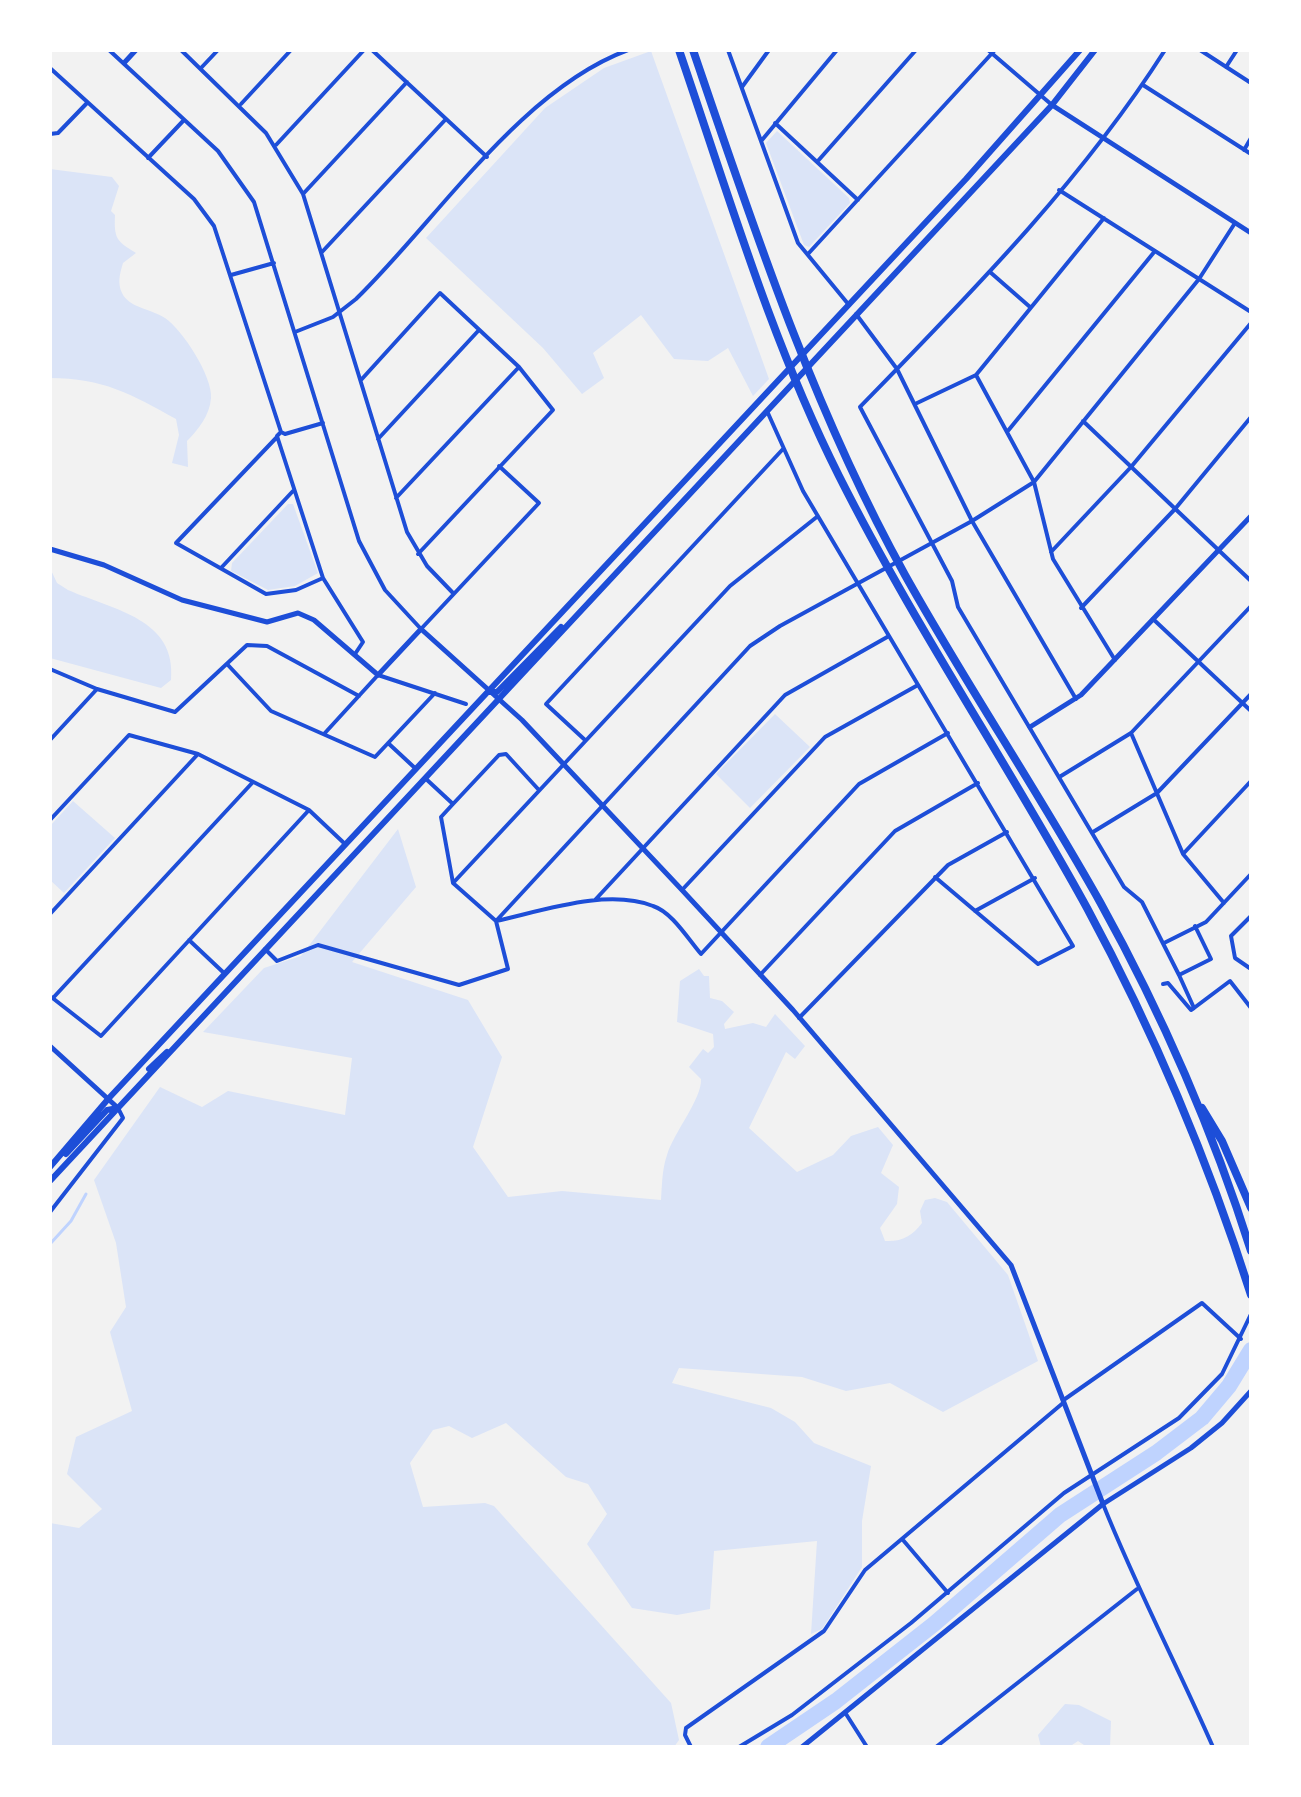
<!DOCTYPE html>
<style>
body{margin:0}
#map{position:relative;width:1301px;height:1797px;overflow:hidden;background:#f2f2f2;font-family:Overpass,sans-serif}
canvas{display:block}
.frame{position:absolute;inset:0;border:52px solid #fff;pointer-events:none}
</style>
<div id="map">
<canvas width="1301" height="1797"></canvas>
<div class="frame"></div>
</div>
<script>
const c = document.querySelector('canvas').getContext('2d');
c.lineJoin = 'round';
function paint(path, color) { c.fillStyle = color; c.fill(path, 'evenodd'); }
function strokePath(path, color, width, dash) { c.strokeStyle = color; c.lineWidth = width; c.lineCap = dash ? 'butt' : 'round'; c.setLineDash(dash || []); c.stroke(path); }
paint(new Path2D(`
 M651,51L769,379L753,396L728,348L708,361L674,359L641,315L593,353L604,378L582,394L543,348L426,238L545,108L604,68Z
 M777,131L849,198L850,203L809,247L804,245L766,143Z
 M50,169L112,177L119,186L111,211L115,215C114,238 116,241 136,253L123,263C120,273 117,283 122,293C129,308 152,309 165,318C182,329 213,377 211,398C210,415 198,430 187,441L188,467L172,463L179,435L176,419C131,394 103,378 50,378Z
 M288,504H293L318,573L295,586L268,590L231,571L232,563Z
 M50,568L57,583L68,590C114,610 177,619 171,680L161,688L50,658Z
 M775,714L810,747L750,808L716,774Z
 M73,801L115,838L64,893L50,880V826Z
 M398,829L416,887L352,962L468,1000L502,1057L473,1147L508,1197L562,1191L661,1200C662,1186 662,1169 667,1155C674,1132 702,1099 701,1079L689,1067L703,1049L708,1053L714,1047L713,1034L677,1022L680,981L699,969L704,976H709L710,998L722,1001L734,1012L724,1024L725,1029L753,1023L766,1027L775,1014L805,1046L795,1059L786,1052L749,1128L797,1172L833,1155L851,1136L878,1127L893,1145L881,1173L899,1187L897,1204L880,1228L885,1241C902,1242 912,1236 922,1223L920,1211L925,1200L935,1198L947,1202L1008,1275L1038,1361L943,1412L890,1383L846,1391L802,1377L679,1368L672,1383L771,1408L795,1422L814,1443L871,1466L862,1521V1567L822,1629L811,1634L817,1541L714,1551L710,1609L677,1615L632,1608L587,1544L607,1514L588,1484L566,1477L506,1423L472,1438L449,1426L433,1430L410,1463L423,1507L485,1503L494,1506L671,1703L679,1740L674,1747H50V1523L79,1528L102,1509L67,1474L76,1437L132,1411L110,1332L126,1307L116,1243L94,1180L160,1087L202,1107L228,1091L345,1115L352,1058L203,1032L264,968L301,956Z
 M1065,1704L1079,1705L1111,1721L1110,1747H1087L1078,1741L1069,1747H1041L1038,1735Z`), '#dbe4f7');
strokePath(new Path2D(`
 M50,1244L71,1221L86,1194`), '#bfd3fe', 3);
strokePath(new Path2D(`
 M768,1747L836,1701L934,1624L1060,1515L1156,1453L1202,1418L1229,1386L1251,1350`), '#bfd3fe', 16);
strokePath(new Path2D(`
 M109,50L218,151L254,202L359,541L385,590L421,629L539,503L499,466
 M181,50L266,133L303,194L407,532L427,566L453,593
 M372,50L487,157
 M728,50L798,243L849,305
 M988,50L1052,105
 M1165,50C1081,182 969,295 860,407L952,581L958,607L1124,887L1142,902L1179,975L1211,959L1195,926
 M1200,50L1251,83
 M1226,67L1237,50
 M50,68L194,199L214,226L281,432L277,436L323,578L363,642L355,654
 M201,68L218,50
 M1143,85L1251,154
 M742,87L769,50
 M241,104L291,50
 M775,123L858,200
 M50,134L58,133L87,103
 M762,140L837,50
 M276,145L364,50
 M1244,150L1251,138
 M148,158L184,120
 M817,162L916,50
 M1059,190L1251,312
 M303,194L407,82
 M322,252L446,119
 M808,254L995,50
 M990,272L1030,307
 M231,275L274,263
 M856,314L897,369L972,521L1076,699
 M295,332L333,317L356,299C437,220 520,90 628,50
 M976,375L1034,482L1053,559L1115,660
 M361,380L440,293L519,367L553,410L418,554
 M915,404L976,375L1104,218
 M767,411L803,491L1073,946L1038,964L935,877
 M1083,421L1251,581
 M281,432L285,434L323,423
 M1007,432L1155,251
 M277,437L176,543L266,594L296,590L323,578
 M378,439L479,330
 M396,498L519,367
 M1051,552L1131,467L1251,323
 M221,568L293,491
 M1081,608L1175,509L1251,417
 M1153,619L1251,711
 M227,664L271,711L375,757L435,693
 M50,669L97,689L175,712L247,645L267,646L359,696
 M1131,733L1183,854L1224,903
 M324,734L378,675L466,704
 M50,740L97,689
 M585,740L546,704L783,449
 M388,743L416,769
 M1061,776L1131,733L1251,606
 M425,778L453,804L441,817L453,883L496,921C542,911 607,888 653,906C672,912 688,939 701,954L859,784L948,733
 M453,804L499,755L506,754L538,789
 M50,820L129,735L198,754L309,810L345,844
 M1093,832L1157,793L1251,694
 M1183,854L1251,781
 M454,882L730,586L818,516
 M682,890L825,737L918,685
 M595,900L785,695L889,636
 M975,911L1035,878
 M50,914L198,754
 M1251,916L1231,936L1235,958L1251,969
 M189,940L225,974
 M1164,943L1206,922L1251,874
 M265,949L277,961L318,945L459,985L508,969L496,921L750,646L780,626L972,521L1034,482L1199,279L1235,223
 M760,975L895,831L978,783
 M1179,975L1194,1008
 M1163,984L1168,983L1191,1010L1194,1008
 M50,996L101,1036L309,810
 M53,998L253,782
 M1194,1008L1230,981L1251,1008
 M799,1018L948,865L1007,832
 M50,1212L123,1118L118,1108
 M1065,1399L1202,1303L1241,1339
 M1103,1504C1136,1587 1177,1665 1213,1747
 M903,1540L948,1593
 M846,1714L867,1747
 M691,1747L685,1735L686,1728L824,1631L865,1570L1063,1403
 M739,1747L792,1715L911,1623L1064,1493L1179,1418L1222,1374L1251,1314
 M936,1747L1137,1589`), '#1d4ed8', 4);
strokePath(new Path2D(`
 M124,63L136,50
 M1052,105L1251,233
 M50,549L104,565L182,600L267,622L298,613L314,620L378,675L421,629L522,720L682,890L793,1010L1011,1265L1103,1504
 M1030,727L1081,695L1251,516
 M50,1046L118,1108
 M802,1747L1103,1504L1191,1448L1222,1423L1251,1391`), '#1d4ed8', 5);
strokePath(new Path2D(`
 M490,692H497L561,627
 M149,1069L167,1052
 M66,1154L107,1110L118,1108
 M50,1167L109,1098L966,179L1080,50
 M50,1181L1052,105L1095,50`), '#1d4ed8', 6);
strokePath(new Path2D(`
 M679,50C728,193 771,341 839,476C914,625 1007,762 1087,908C1154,1032 1208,1160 1251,1295
 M693,50C754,229 813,409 905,575C967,686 1038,791 1100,902C1161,1012 1213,1131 1251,1251
 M1202,1108L1222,1141L1251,1208`), '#1d4ed8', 8);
</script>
